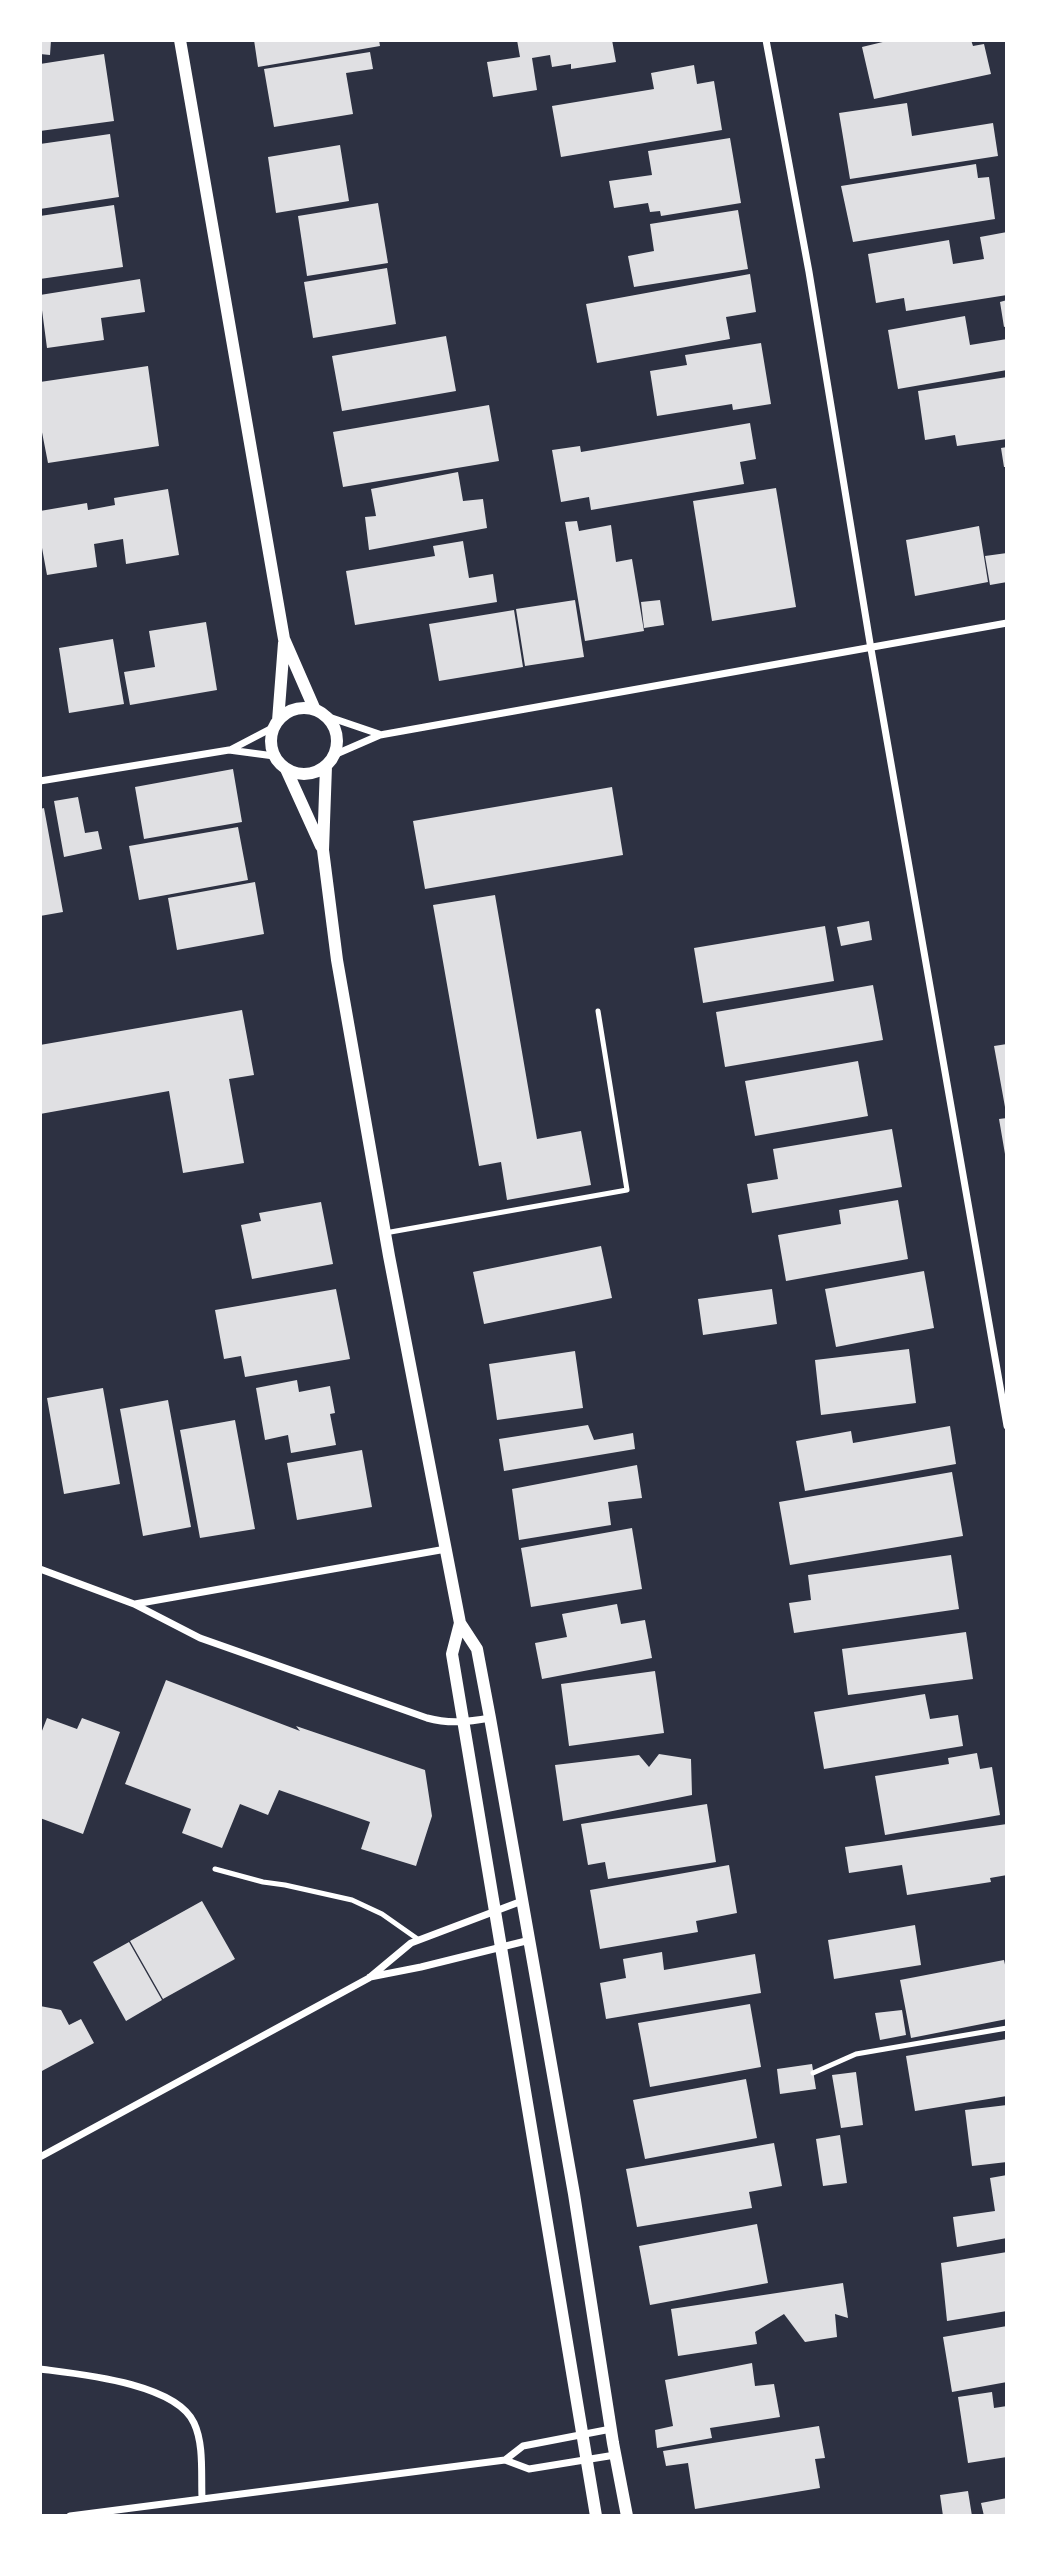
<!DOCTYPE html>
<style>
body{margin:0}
#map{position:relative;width:1047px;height:2556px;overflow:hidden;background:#2d3142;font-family:"Exo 2",sans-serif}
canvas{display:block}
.frame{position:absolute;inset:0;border:42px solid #fff;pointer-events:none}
</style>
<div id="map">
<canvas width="1047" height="2556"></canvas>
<div class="frame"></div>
</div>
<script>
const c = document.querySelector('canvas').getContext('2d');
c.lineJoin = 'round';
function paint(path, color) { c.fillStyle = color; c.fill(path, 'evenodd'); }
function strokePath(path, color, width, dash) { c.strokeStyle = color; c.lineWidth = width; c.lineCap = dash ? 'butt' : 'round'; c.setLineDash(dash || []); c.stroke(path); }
paint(new Path2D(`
 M40,40H51L50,55L40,54Z
 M254,40H379L380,46L258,67Z
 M517,40H612L616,62L571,69V64L552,67L550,55L532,58L537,90L493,97L487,62L520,57Z
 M891,40H971L973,46L984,44L991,74L874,99L862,47Z
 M370,52L373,69L346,73L353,114L274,127L264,69Z
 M104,54L114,121L40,131V64Z
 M694,65L697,84L714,81L722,130L561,157L552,106L654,89L651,73Z
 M907,103L912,136L993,123L998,156L850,179L839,113Z
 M110,134L119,197L40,209V144Z
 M730,138L741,203L661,216L660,211L650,212L648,203L614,208L609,181L652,175L648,151Z
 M340,145L349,201L276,213L268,157Z
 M976,164L978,178L989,177L995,219L853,242L841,186Z
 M378,203L388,263L307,276L298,216Z
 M114,205L123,267L40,279V216Z
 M738,210L748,269L634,287L628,256L654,251L650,224Z
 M1007,232V295L906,311L904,298L876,303L868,254L949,240L953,264L984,259L980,237Z
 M387,268L396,324L313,338L304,282Z
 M750,274L756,312L726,317L730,339L597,363L586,304Z
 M140,279L145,312L101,318L104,340L47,348L40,295Z
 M1007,300V326L1004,327L1000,302Z
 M965,316L970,345L1007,339V370L898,389L888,330Z
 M446,336L456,391L342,411L332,356Z
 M761,343L771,404L733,410L732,404L657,416L650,371L687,365L685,355Z
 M148,366L159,446L48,463L40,422V382Z
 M1007,377V439L957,446L955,435L925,440L918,391Z
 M489,405L499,461L343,487L333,432Z
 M750,423L756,459L740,462L744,484L591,510L589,497L561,502L552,450L580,446L581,452Z
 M1007,447V467H1004L1001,448Z
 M458,472L463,501L483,499L487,528L369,550L365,517L376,516L371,489Z
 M776,488L796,607L712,621L693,501Z
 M168,489L179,555L126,564L123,539L94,544L97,567L47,575L40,537V511L87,503L88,510L115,505L114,498Z
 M577,521L579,531L611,525L616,562L632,559L644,631L585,641L565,522Z
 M979,526L988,582L915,596L906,540Z
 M463,541L469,578L493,574L497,602L355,625L346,571L435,556L433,546Z
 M1007,553V582L990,585L985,556Z
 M575,600L584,657L525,666L516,609Z
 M660,600L664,625L644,628L641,602Z
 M514,610L523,667L439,681L429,624Z
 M206,622L217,690L130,705L124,672L155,667L149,631Z
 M113,639L124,704L69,713L59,648Z
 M233,769L242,822L144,839L135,787Z
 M612,787L623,855L425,889L413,821Z
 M78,797L85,833L98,831L102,849L64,857L54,801Z
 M44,808L63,912L40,916V809Z
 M238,827L248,880L139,900L129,846Z
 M255,882L264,934L177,950L168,898Z
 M495,895L537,1139L581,1131L591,1185L507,1200L501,1162L479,1166L433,905Z
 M869,921L872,940L841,946L837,927Z
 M825,926L834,981L703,1003L694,948Z
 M873,985L883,1040L725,1067L716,1012Z
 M242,1010L254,1075L229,1079L244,1163L183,1173L169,1091L40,1114V1045Z
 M1007,1044V1107H1005L994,1046Z
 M858,1061L868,1116L755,1136L745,1081Z
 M1007,1118V1154H1005L999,1119Z
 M892,1129L902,1187L752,1213L747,1184L778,1179L773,1149Z
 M898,1200L908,1259L786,1281L778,1235L841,1224L839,1210Z
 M321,1202L333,1264L252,1279L241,1225L261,1221L259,1213Z
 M601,1246L612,1298L484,1324L473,1272Z
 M924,1271L934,1328L836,1347L825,1289Z
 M336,1289L350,1359L245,1377L241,1356L224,1359L215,1310Z
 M772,1289L777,1324L703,1335L698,1299Z
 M909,1349L916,1403L821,1415L815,1360Z
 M575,1351L583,1408L497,1420L489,1364Z
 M297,1380L299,1392L330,1386L335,1413L330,1414L336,1445L291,1453L288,1435L265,1440L256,1388Z
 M103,1388L120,1484L64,1494L47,1398Z
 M168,1400L191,1527L143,1536L120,1409Z
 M235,1420L255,1529L200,1538L180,1430Z
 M588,1425L594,1440L633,1433L635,1449L504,1471L499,1439Z
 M950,1426L956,1464L805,1491L796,1441L851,1431L853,1443Z
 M362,1450L372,1507L297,1520L287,1463Z
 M637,1465L642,1498L608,1502L611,1525L519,1540L512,1489Z
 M952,1472L963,1536L790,1565L779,1502Z
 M632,1528L642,1589L531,1607L521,1548Z
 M951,1555L959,1609L794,1633L789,1603L811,1600L808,1575Z
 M617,1604L621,1624L645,1620L652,1658L542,1679L535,1643L567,1637L562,1614Z
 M966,1632L973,1679L848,1695L842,1649Z
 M655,1671L664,1733L569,1746L561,1684Z
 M166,1680L300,1731L296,1726L425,1770L432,1816L416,1866L361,1849L370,1822L279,1790L268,1815L240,1804L222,1848L182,1833L191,1809L125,1784Z
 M925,1694L930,1719L958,1715L963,1746L824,1769L814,1712Z
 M47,1718L77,1729L82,1718L120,1732L83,1834L40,1818V1736Z
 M977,1753L980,1769L992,1767L1000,1815L885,1835L875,1776L949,1764L948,1758Z
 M659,1754L691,1759L692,1795L563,1821L555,1765L639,1755L649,1767Z
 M707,1804L716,1862L608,1879L605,1862L588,1865L581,1824Z
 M1007,1824V1875L990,1878L991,1882L907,1895L902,1865L849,1873L845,1847Z
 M729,1865L737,1913L696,1921L698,1932L600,1949L590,1890Z
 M202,1901L235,1959L163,1999L130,1941Z
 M915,1925L921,1965L834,1979L828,1940Z
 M129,1942L162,2000L126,2021L93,1962Z
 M662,1952L664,1970L755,1954L761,1993L606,2019L600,1983L626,1978L623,1959Z
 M1004,1960L1007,1974V2019L911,2038L900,1980Z
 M750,2004L761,2067L650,2087L638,2023Z
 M40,2006L61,2010L69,2025L81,2019L94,2043L40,2072Z
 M902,2010L906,2035L880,2040L875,2013Z
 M1007,2039V2096L915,2111L906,2056Z
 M812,2064L816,2089L780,2094L777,2069Z
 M856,2072L863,2125L841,2128L832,2075Z
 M746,2079L757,2138L645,2159L633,2100Z
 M1007,2105V2162L972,2166L965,2110Z
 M840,2135L847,2183L823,2186L816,2139Z
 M774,2143L782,2186L749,2192L752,2208L637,2227L626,2169Z
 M1007,2175V2238L957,2247L953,2217L995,2211L990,2178Z
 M757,2224L768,2283L650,2305L639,2246Z
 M1007,2252V2311L947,2321L941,2263Z
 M843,2283L848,2318L835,2314L837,2337L805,2342L784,2314L755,2332L757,2344L678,2356L671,2309Z
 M1007,2326V2382L952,2392L943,2337Z
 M752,2363L755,2386L774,2384L780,2417L710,2428L712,2438L657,2448L655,2430L673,2426L665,2380Z
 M992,2392L994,2408L1007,2406V2457L968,2463L958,2397Z
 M819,2426L825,2458L815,2459L820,2488L695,2509L688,2463L666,2466L663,2451Z
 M968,2491L972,2516H943L940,2495Z
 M1007,2498V2516H984L981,2503Z`), '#e0e0e3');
strokePath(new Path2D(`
 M385,1233L627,1190L598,1011
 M215,1869L263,1882L285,1885L352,1900L382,1914L419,1940
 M813,2073L856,2054L1007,2028`), '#fff', 5);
strokePath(new Path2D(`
 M766,40L809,272L871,649L1007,1426
 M326,716L379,734
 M230,750L274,727
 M334,755L380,735L1007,623
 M40,781L229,750L274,756
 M40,1569L134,1604L200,1638L427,1718C449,1724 468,1722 490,1718
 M135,1604L446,1549
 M370,1977L421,1967L530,1940
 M40,2157L369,1978L411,1943L522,1901
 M40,2369C79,2374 176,2383 194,2423C204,2444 201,2474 202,2498
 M505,2460L523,2446L611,2429
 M70,2516L505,2460L529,2469L615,2455`), '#fff', 7);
strokePath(new Path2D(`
 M180,40L284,639L315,710
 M271 741a33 33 0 1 1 66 0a33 33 0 1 1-66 0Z
 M278,721L284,643
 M326,766L323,850L337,960L389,1256L460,1623L477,1649L490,1718L574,2194L613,2443L627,2516
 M286,769L321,846
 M460,1623L452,1654L596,2516`), '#fff', 12);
</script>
